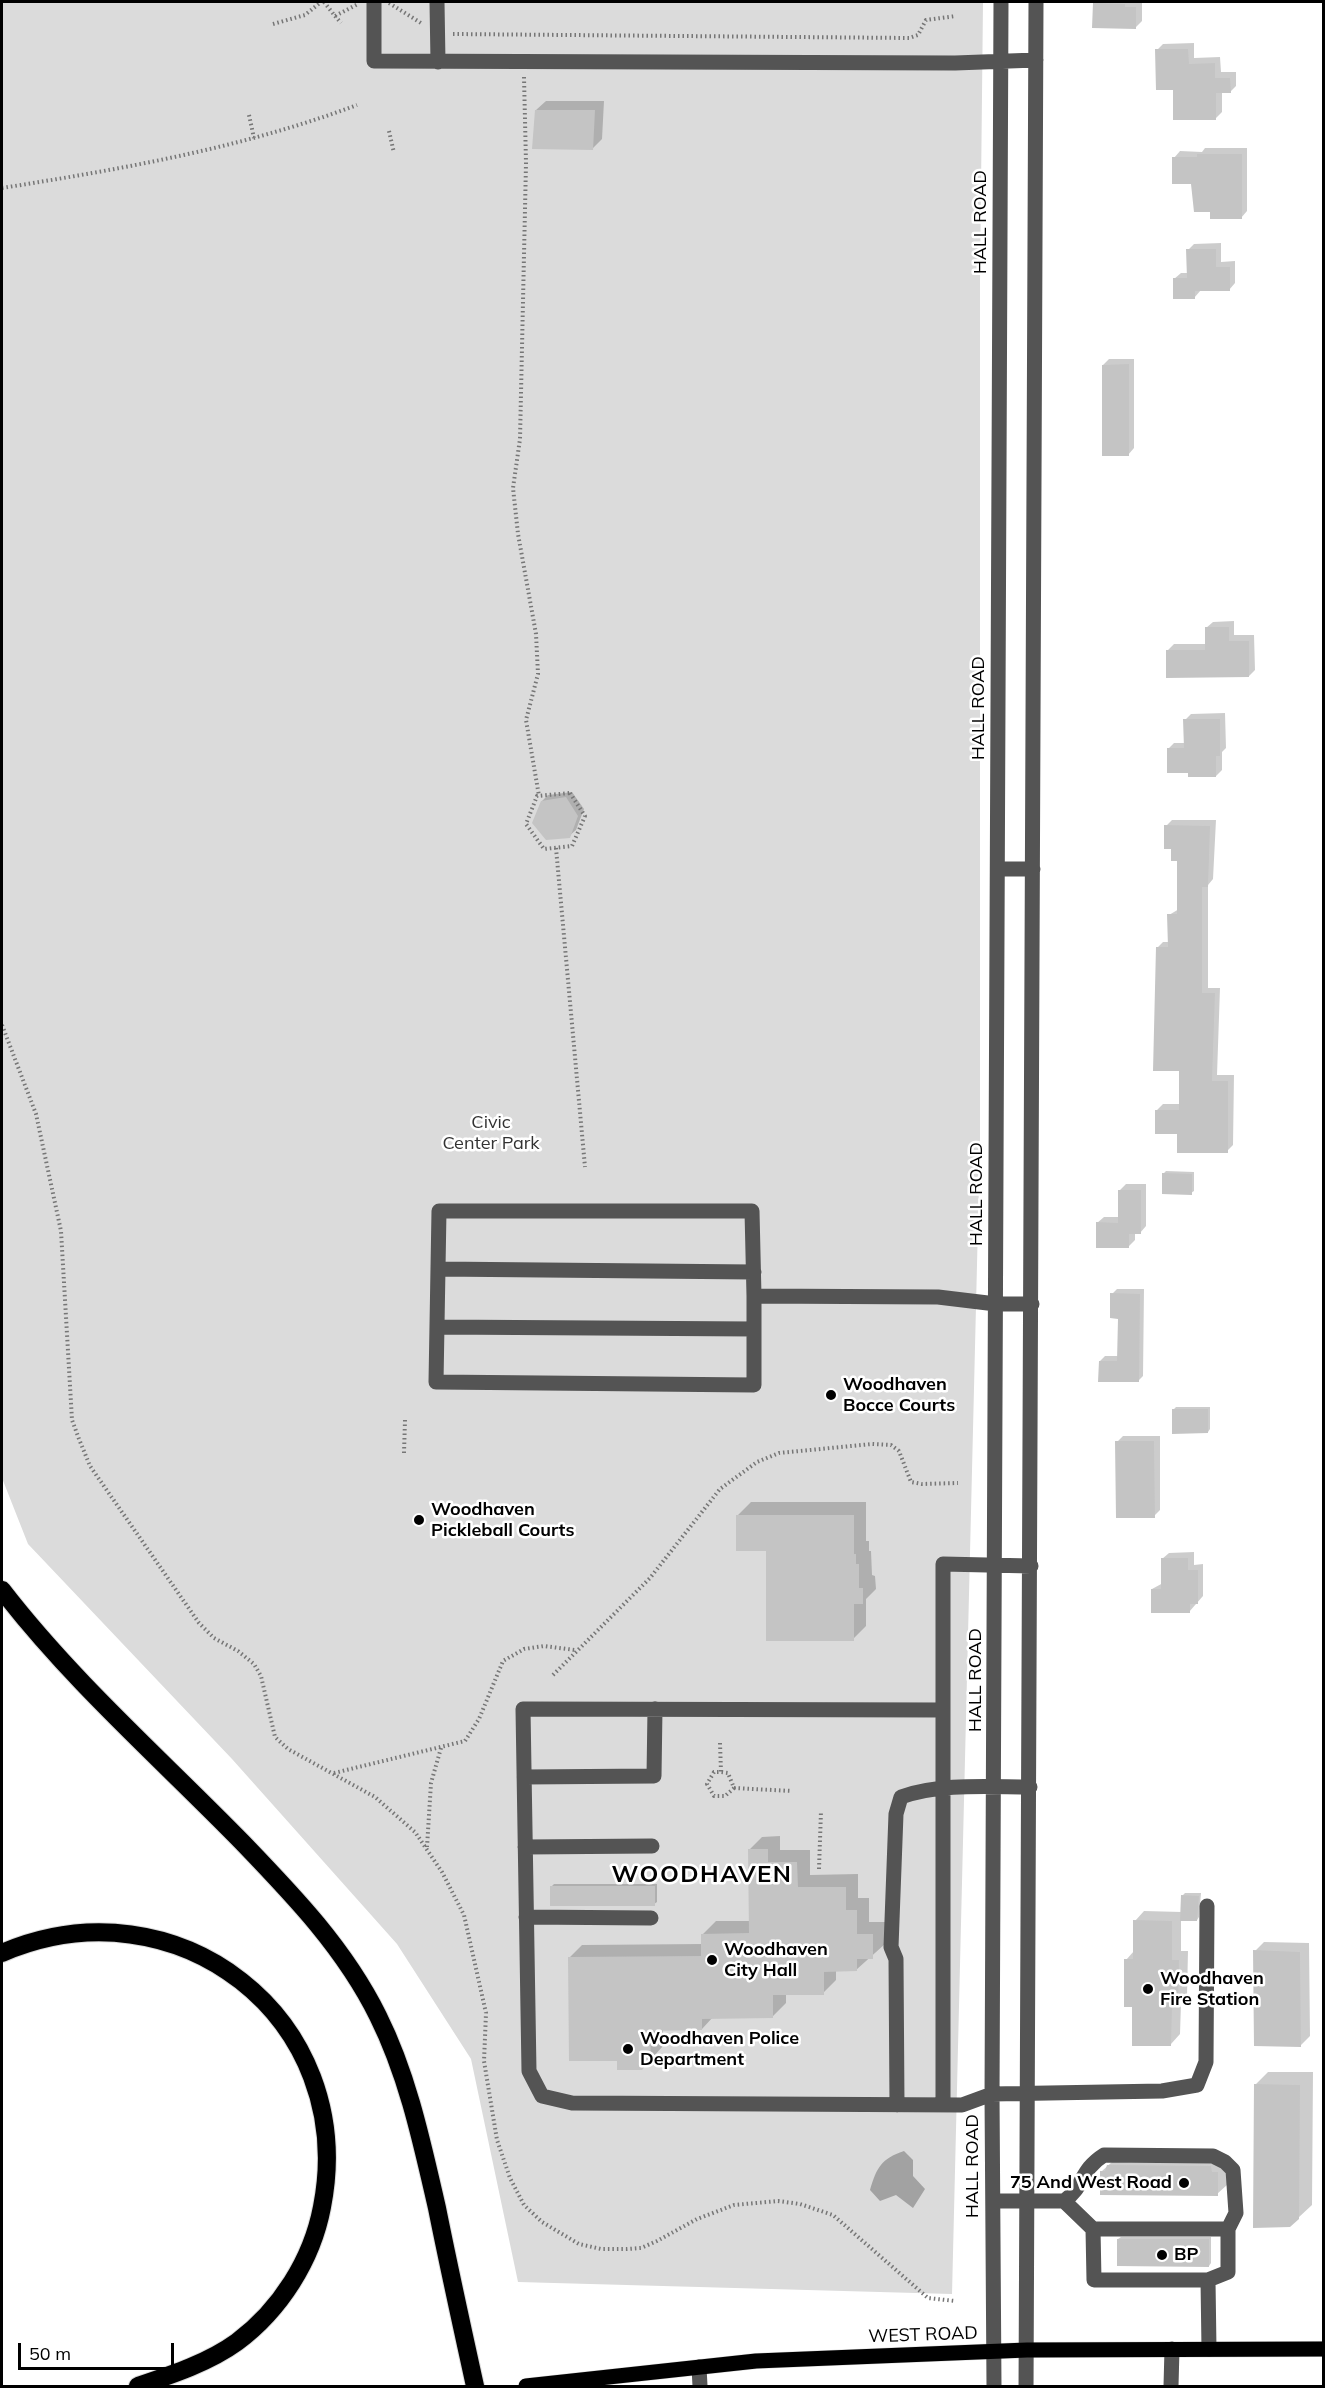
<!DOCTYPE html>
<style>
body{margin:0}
#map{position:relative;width:1325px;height:2388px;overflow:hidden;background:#fff;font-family:Mulish,sans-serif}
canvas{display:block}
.frame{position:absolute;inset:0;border:3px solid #000;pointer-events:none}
.scale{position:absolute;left:18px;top:2343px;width:156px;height:27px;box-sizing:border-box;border:3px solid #000;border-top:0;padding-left:8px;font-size:18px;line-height:21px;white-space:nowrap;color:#000;-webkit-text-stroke:4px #fff;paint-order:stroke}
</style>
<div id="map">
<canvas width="1325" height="2388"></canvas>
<div class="frame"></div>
<div class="scale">50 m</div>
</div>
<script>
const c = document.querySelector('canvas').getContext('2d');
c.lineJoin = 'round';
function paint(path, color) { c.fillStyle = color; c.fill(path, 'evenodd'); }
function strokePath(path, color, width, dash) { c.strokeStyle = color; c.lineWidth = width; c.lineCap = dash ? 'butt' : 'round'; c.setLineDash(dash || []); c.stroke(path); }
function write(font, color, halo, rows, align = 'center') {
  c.font = font + ' Mulish,sans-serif'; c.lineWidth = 5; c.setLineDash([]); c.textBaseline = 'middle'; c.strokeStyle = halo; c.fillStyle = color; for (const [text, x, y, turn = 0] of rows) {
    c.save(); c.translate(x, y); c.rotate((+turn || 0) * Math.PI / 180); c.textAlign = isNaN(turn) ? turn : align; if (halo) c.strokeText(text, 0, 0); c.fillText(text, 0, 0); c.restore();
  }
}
paint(new Path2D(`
 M2,2H983L980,281V1141L952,2294L518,2282L471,2059L397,1944L232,1759L28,1544L2,1478Z`), '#dbdbdb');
paint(new Path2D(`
 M904,2151L913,2160V2176L925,2189L913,2208L896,2195L880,2201L870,2190C877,2167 881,2159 904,2151Z`), '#a2a2a2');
paint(new Path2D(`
 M1097,2H1142V21L1136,27L1094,4Z
 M1194,43V58L1220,57L1221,72H1236V86L1230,92H1222V112L1216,118L1174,88L1157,50L1163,44Z
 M546,101H604L602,139L593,148L536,110Z
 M1205,148H1247V211L1241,218L1212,211L1174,158L1180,151L1202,152Z
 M1221,243V262L1235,261V283L1229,290H1201L1194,298L1174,279L1181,273H1188V250L1194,244Z
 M1109,359H1134V448L1128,455L1103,365Z
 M1234,621V635H1254L1255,670L1249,676L1167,651L1174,644H1206V628L1213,622Z
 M1225,713L1226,748L1222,752V770L1216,776L1190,772L1168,749L1174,743H1185V720L1191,714Z
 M572,792L584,809L576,830L569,836L542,801L548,795Z
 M1172,820H1216L1213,879L1208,885V988H1220L1217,1075H1234L1233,1145L1227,1151L1178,1133L1157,1110L1163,1104H1181V1070L1157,948L1163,942H1169V915L1179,909L1178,860L1166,826Z
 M1166,1171L1194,1172V1191L1191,1193L1163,1174Z
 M1126,1184H1146V1226L1140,1233L1135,1232V1240L1129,1246L1097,1223L1104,1217H1119L1120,1190Z
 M1117,1289H1144L1143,1376L1138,1381L1100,1361L1105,1356H1119L1120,1317L1112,1294Z
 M1176,1407H1210V1429L1208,1432L1173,1410Z
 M1123,1436H1160V1510L1154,1516L1117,1442Z
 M751,1502H866V1541H869V1551H871L872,1575L875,1576L876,1589L866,1599V1626L853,1639L738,1515Z
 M1194,1552V1565L1203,1564V1596L1189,1612L1152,1589L1163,1583L1162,1559L1169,1553Z
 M780,1836V1850H810V1875L858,1874V1898H869V1922H885V1944L856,1970H836V1980L823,1993H786V2003L773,2016L713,2017L702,2029H663V2046L642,2069L619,2059L569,1958L582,1945L703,1944V1934L716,1921H750L749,1850L762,1837Z
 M554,1884H657V1902L654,1904L552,1886Z
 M1185,1893H1201L1199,1917L1197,1920H1181V1951H1188L1187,1996L1181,2003L1180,2034L1171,2044L1134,2006L1126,1960L1134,1951L1135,1921L1144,1911L1182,1912V1896Z
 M1264,1942L1309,1943L1310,2036L1300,2046L1255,1951Z
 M1268,2072H1313L1312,2205L1298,2218L1255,2085Z
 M1112,2162L1227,2163V2185L1217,2194L1102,2171Z
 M1121,2237H1211V2263L1209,2266L1118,2239Z`), '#0003');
paint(new Path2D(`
 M1093,3L1125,4V7H1136V29L1092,28Z
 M1155,49H1188L1189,64L1215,63V78H1230L1231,93H1216V120H1173V90H1156Z
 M535,110H595L593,150L532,149Z
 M1197,154H1242V219H1210V212H1194L1191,184H1172V157H1197Z
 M1186,249H1216V267H1230V291H1195V299H1173V278H1187Z
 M1129,364V456H1102V365Z
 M1205,627H1229V641H1249V677L1166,678V650H1205Z
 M1183,719H1220V756H1216V777H1188V773H1167V748H1184Z
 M566,797L578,816L570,838L546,840L532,823L541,801Z
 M1164,825L1210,826L1208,887H1202V993H1215L1212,1081H1228V1153H1177V1134H1155V1110H1179V1071H1153L1156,947H1168L1167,914H1177V861H1171V849H1164Z
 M1162,1173L1192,1174V1195L1162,1194Z
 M1118,1190H1141V1234H1129V1248H1096V1222L1118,1223Z
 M1110,1293L1140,1294L1139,1382H1098L1099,1361H1117L1118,1319L1110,1318Z
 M1172,1409H1208V1433L1172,1434Z
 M1115,1441H1154L1155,1518H1116Z
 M736,1515H854V1554H856V1564H859V1588H863V1604H854V1641H766V1551H736Z
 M1161,1558H1188V1570H1198V1604H1190V1613H1151V1589H1161Z
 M748,1849H768V1862H797L798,1887H846V1910H857V1934H873V1959H857V1971L824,1972V1995H773V2018L702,2019V2030L650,2031L651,2060L642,2070H617V2061H569L568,1957L701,1956V1934L749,1933Z
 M550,1886H655V1906H550Z
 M1181,1895L1199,1896L1197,1921H1180Z
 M1133,1920L1172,1921V1960H1179L1178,2007H1172L1171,2046H1132V2007H1124V1959H1133Z
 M1253,1950L1300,1952L1301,2047L1254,2046Z
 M1254,2084L1300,2085L1299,2219L1290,2227L1253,2228Z
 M1107,2165L1211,2166L1212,2172H1218V2196L1100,2195V2171H1105Z
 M1117,2239H1209V2267L1117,2266Z`), '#c4c4c4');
const major = new Path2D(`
 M526,2386L756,2361L1027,2350L1324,2349`);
const highway = new Path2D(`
 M2,1590C73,1682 161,1759 243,1843C294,1896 345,1949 378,2016C408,2076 422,2143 437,2208C449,2268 462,2327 475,2386
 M2,1953C176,1878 359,2018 322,2207C312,2260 280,2310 237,2342C208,2363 171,2375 138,2386`);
strokePath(major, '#dbdbdb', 16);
strokePath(highway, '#dbdbdb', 20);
strokePath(new Path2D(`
 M324,2L335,16L358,4
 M389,3L421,23
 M335,16L341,23
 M273,24L305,15L321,2
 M453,34L909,38L918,35L926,20L956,16
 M524,77L526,163L520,439L513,488L518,534L536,634L538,674L526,720L539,796
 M249,115L254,138
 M389,131L394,153
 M2,188C122,169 242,148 357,105
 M570,793L585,816L572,846L544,849L526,824L537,796Z
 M556,848L585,1167
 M2,1025L36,1114L61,1231L72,1420L79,1439L90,1466L199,1623L214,1638L238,1651L254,1664L261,1676L275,1737L288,1749L375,1797L415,1832L442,1872L464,1915L486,2013L484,2061L497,2140L510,2178L524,2205L542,2222L579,2244L601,2249H627L641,2248L657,2241L697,2219L734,2205L778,2201L800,2204L833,2215L928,2298L955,2301
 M404,1453L405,1420
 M553,1675L650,1578L720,1489L757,1462L779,1453L872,1444L891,1445L899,1451L911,1482L922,1484L958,1483
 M720,1743L721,1772H714L707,1784L714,1796H725L734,1788L728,1773L721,1772
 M334,1773L465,1741L479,1719L503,1661L524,1649L544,1646L575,1650
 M734,1788L792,1791
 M427,1847L431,1783L441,1748
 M819,1869L821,1811`), '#767676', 4, [1.5, 3]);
strokePath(new Path2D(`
 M374,2V61L955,63L1036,60
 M437,2L438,62
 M998,869H1033
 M438,1269L754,1272
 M754,1296L752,1211H439L436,1382L754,1385V1296L938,1297L996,1304H1032
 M437,1327L754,1329
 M943,1710V1564L1031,1566
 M524,1777L654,1776L655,1709
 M525,1847L652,1846
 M526,1917L651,1918
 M897,2105L896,1959L891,1947L896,1814L901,1797C940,1783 989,1787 1030,1787
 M943,2105V1710L523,1709L529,2071L542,2096L572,2103L962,2105L992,2094L1162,2091L1197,2085L1206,2062L1207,1906
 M993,2201H1064L1093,2229L1094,2280H1208L1209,2349
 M1064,2201C1085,2186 1079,2171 1104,2155L1213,2156L1225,2162L1233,2170L1236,2213L1228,2229
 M1093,2229H1228V2272L1208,2280
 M699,2367L700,2386
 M994,2386L992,2094L1001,2
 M1026,2386L1036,2
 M1171,2386L1172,2349`), '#545454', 15);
strokePath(major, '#000', 15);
strokePath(highway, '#000', 18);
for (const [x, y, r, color] of [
 [831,1395,6,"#000"],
 [419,1520,6,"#000"],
 [712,1960,6,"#000"],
 [1148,1989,6,"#000"],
 [628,2049,6,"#000"],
 [1184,2183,6,"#000"],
 [1162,2255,6,"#000"]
]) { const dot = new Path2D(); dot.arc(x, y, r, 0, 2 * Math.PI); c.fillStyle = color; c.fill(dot); strokePath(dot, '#fff', 2); }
write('18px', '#000', '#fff', [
 ["HALL ROAD",981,222,-90],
 ["HALL ROAD",979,708,-90],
 ["HALL ROAD",977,1194,-90],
 ["HALL ROAD",976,1680,-90],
 ["HALL ROAD",973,2166,-90],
 ["WEST ROAD",923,2335,-2]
]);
write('18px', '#323232', '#fff', [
 ["Civic",491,1123],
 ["Center Park",491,1144]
]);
write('bold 18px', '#000', '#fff', [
 ["Woodhaven",843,1385],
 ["Bocce Courts",843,1406],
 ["Woodhaven",431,1510],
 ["Pickleball Courts",431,1531],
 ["Woodhaven",724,1950],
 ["City Hall",724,1971],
 ["Woodhaven",1160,1979],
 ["Fire Station",1160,2000],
 ["Woodhaven Police",640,2039],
 ["Department",640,2060],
 ["75 And West Road",1172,2183,"right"],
 ["BP",1174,2255]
], 'left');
c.letterSpacing = '1.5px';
write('bold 24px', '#000', '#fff', [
 ["WOODHAVEN",702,1875]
]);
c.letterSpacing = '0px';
</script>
